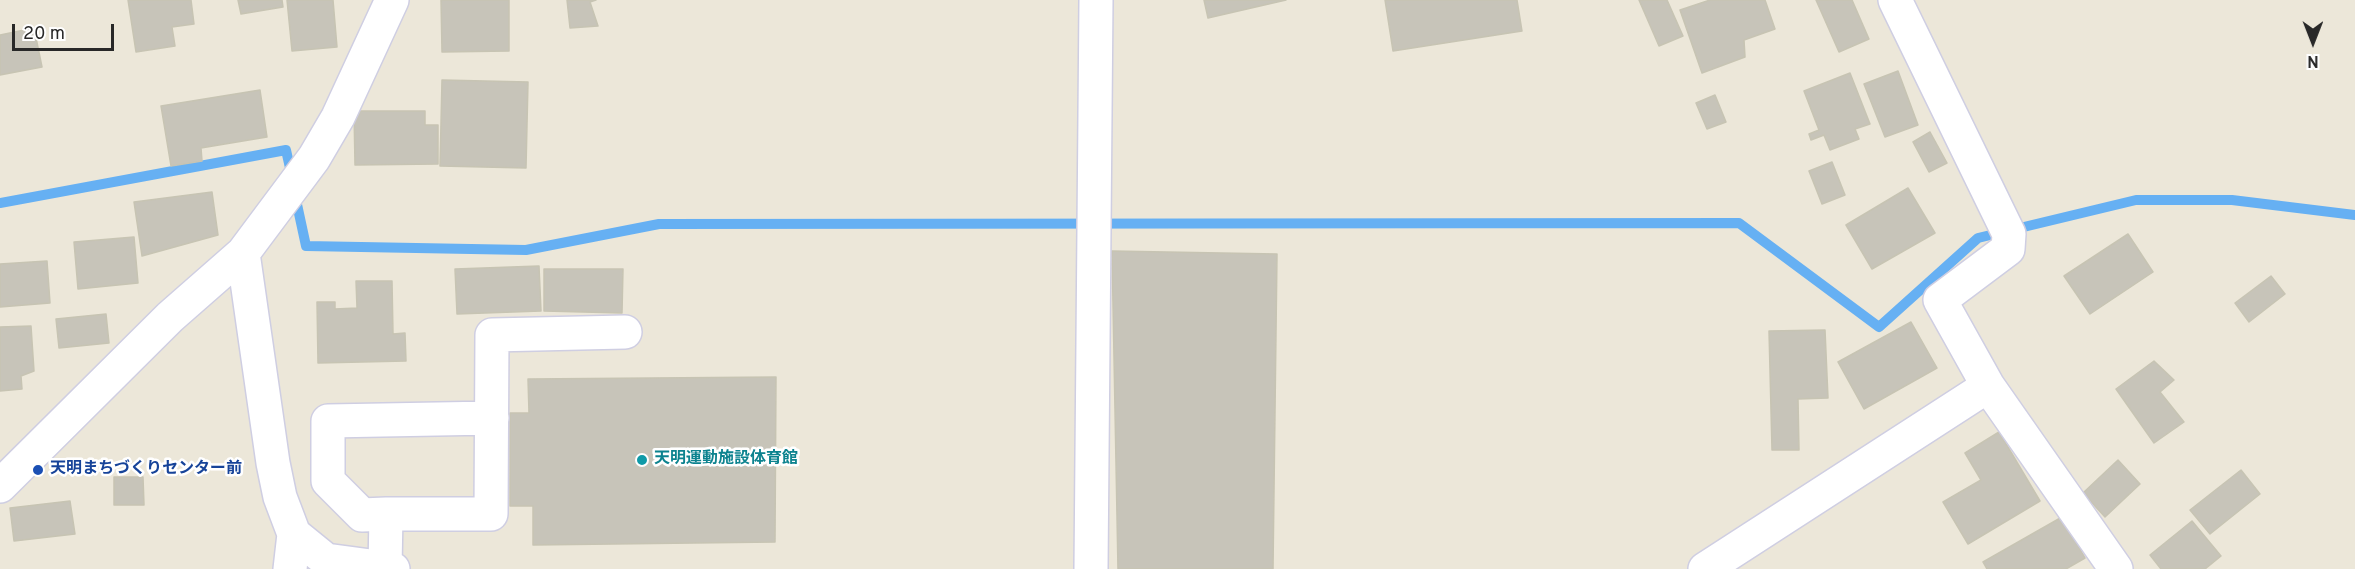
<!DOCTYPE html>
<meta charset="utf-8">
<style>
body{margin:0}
#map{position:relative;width:2355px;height:569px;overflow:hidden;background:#ece7d9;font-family:Overpass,sans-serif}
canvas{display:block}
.north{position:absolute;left:2283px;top:12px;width:60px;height:60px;-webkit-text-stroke:4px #fff;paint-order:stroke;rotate:180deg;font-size:16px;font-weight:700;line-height:24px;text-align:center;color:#282828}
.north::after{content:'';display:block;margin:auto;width:21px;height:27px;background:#282828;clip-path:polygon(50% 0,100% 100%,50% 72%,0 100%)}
.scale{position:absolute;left:12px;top:24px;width:102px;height:27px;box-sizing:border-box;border:3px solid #282828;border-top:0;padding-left:8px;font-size:18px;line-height:21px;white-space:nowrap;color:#282828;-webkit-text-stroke:4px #fff;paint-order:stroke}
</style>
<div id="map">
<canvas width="2355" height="569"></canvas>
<div class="north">N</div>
<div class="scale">20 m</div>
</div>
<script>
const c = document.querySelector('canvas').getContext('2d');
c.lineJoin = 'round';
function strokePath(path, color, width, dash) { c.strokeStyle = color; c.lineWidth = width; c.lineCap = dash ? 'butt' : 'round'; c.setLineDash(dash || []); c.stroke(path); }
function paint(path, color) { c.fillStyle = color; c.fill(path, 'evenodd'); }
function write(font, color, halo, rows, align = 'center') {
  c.font = font + ' Overpass,"Noto Sans JP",sans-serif'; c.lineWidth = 5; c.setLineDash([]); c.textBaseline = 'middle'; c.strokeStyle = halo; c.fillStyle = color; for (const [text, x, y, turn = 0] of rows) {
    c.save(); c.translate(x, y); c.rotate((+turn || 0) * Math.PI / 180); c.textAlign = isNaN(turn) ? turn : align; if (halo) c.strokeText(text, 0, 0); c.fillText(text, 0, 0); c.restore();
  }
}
strokePath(new Path2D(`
 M295,195L306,246L526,250L659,224L1739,223L1879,327L1978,238L2136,200H2232L2355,215
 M0,203L286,150L292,177`), '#66b0f3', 10);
const building = new Path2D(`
 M128,0H191L194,24L172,27L175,46L136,52Z
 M238,0H282L283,7L241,14Z
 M287,0H333L337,47L292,51Z
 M441,0H509V51L442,52Z
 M567,0H596L590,2L598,26L570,28Z
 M1204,0H1286L1208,18Z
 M1385,0H1517L1522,31L1393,51Z
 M1639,0H1667L1683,36L1659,46Z
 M1710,0H1765L1775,29L1744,40L1745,57L1702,73L1680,10Z
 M1816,0H1852L1869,39L1839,52Z
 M34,28L42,67L0,75V35Z
 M1898,71L1918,125L1885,137L1864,84Z
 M1850,73L1870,124L1855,129L1859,139L1830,150L1824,135L1811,140L1809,134L1819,130L1804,91Z
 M442,80L528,82L526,168L440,166Z
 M260,90L267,137L201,148L202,161L171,166L161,106Z
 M1715,95L1726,122L1707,129L1696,103Z
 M354,111H425V125H438V164L355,165Z
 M1930,132L1947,163L1929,172L1913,142Z
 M1832,162L1845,195L1822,204L1809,171Z
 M1908,188L1935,233L1872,269L1846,225Z
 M212,192L218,235L142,256L134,202Z
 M2128,234L2153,272L2090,314L2064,276Z
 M134,237L138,283L78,289L74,242Z
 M1112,251L1277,254L1273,569H1118Z
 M47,261L50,303L0,307V264Z
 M539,266L541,311L457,314L455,269Z
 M544,269H623L622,313L544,311Z
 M2271,276L2285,294L2249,322L2235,303Z
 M356,281H392L393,334L405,333L406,361L318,363L317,302H335V309L357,308Z
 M106,314L109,343L59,348L56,319Z
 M1911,322L1937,368L1864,409L1838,362Z
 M31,326L34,371L21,376L22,389L0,391V327Z
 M1825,330L1828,398L1798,399L1799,450H1772L1769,331Z
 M2154,361L2174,380L2160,392L2184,422L2154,443L2116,389Z
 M776,377L775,542L533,545V506H510V413H529L528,379Z
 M1999,432L2040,501L1968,544L1943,502L1981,480L1965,453Z
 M2118,460L2140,484L2105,517L2083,493Z
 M2241,470L2260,494L2210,534L2190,510Z
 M114,477H143L144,505H114Z
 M70,501L75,534L14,541L10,508Z
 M2062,517L2085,558L2066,569H1987L1983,562Z
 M2192,521L2221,556L2205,569H2161L2150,555Z`);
paint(building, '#c7c4b9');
strokePath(building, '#c7c4b3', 1.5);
const minor = new Path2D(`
 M1895,0L2009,234L2008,249L1940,300L1988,386L2116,569
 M243,253L273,463L280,497L294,534L290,569
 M0,486L170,317L243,253L314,158L338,117L392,0
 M386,514L362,515L328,481V421L492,418
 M294,534L326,560L393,569
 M385,569L386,514H491L492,335L625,332
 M1091,569L1096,0
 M1705,569L1988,386`);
strokePath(minor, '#cfcee2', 36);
strokePath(minor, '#fff', 33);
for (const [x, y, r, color] of [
 [642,460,6,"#0f9aa8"],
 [38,470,6,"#1a4fb4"]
]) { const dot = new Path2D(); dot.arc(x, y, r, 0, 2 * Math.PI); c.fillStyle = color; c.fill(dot); strokePath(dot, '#fff', 2); }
write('bold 16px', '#0d838f', '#fff', [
 ["天明運動施設体育館",654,460]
], 'left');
write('bold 16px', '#164399', '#fff', [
 ["天明まちづくりセンター前",50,470]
], 'left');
</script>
